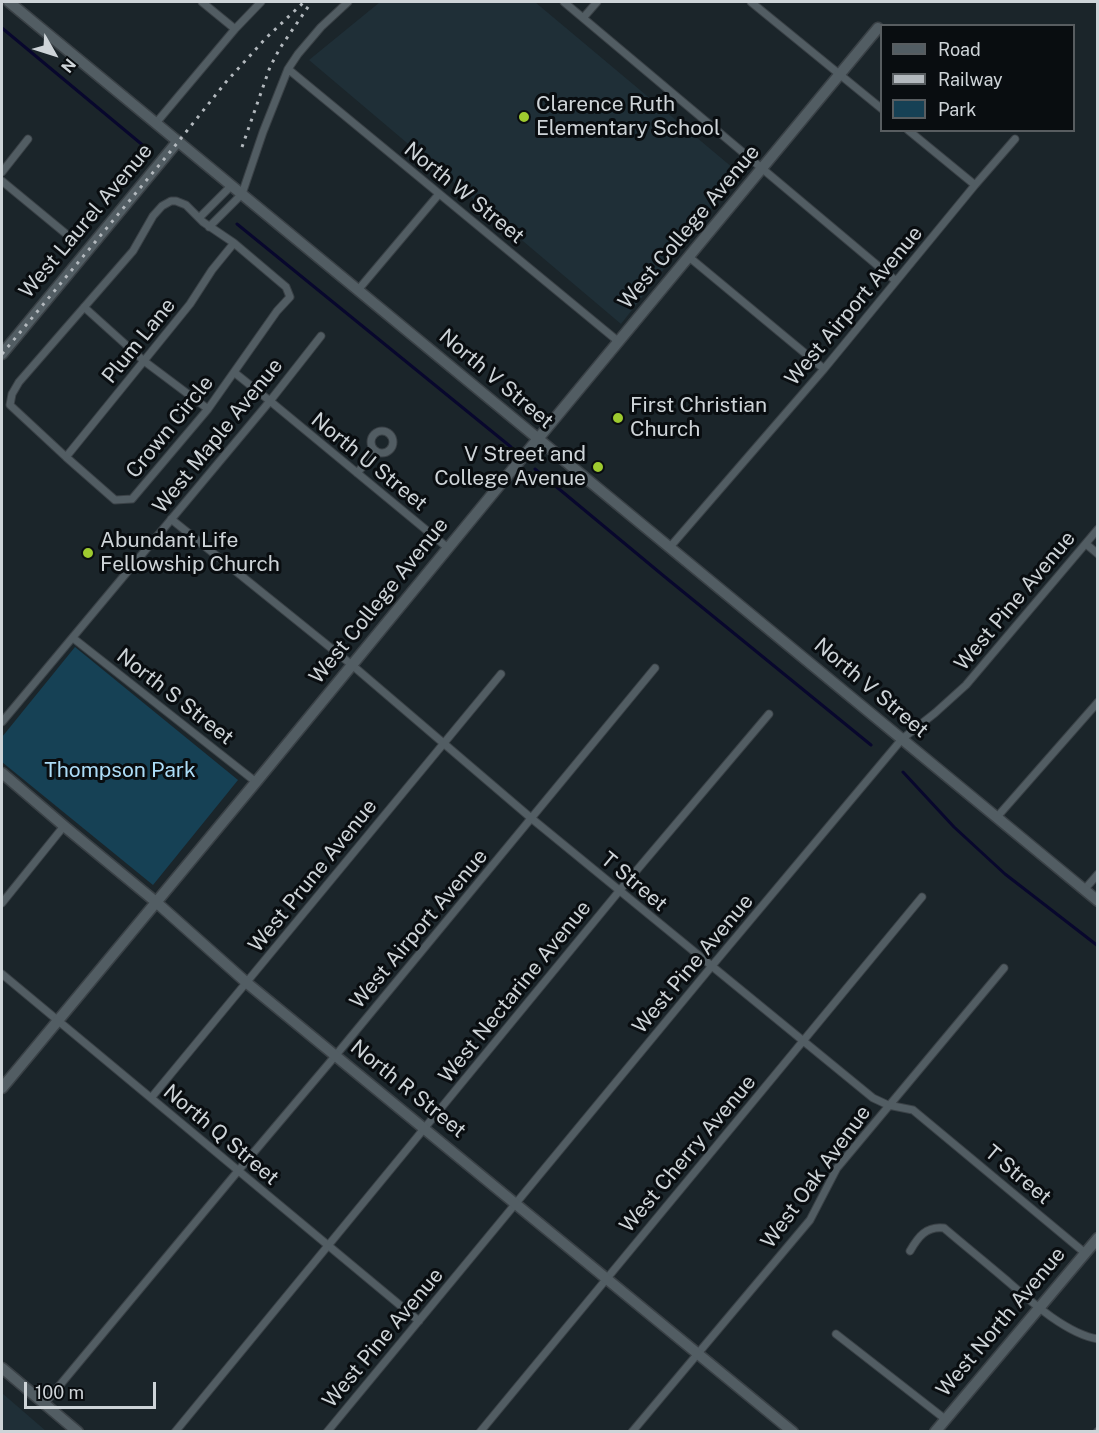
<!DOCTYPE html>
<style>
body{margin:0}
#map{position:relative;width:1099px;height:1433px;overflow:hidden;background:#1b252a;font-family:"Public Sans",sans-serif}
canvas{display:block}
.frame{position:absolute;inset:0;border:3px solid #ced4d8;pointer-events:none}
.legend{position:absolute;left:880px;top:24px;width:195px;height:108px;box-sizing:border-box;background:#090d10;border:2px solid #585d60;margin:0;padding:8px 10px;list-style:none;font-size:18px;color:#ced4d8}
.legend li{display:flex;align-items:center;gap:12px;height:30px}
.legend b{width:30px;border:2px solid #585d60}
.north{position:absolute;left:24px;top:24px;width:60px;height:60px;-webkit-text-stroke:4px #090d10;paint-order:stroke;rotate:129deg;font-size:16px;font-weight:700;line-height:24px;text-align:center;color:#ced4d8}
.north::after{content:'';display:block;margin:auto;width:21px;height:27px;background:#ced4d8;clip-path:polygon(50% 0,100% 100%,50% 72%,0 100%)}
.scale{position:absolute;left:24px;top:1382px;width:132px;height:27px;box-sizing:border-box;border:3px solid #ced4d8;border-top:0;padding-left:8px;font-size:18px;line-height:21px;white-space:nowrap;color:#ced4d8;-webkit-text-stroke:4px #090d10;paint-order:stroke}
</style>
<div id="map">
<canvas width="1099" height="1433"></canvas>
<div class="frame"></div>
<ul class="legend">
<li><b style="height:8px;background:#525d63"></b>Road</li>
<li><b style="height:8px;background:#b3b9be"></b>Railway</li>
<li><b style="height:16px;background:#164155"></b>Park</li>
</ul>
<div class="north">N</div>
<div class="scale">100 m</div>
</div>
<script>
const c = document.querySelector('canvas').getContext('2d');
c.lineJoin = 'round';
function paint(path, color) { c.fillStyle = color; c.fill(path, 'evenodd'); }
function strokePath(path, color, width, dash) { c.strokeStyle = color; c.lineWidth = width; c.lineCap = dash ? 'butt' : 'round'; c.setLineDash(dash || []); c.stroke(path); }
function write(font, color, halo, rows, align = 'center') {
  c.font = font + ' "Public Sans",sans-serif'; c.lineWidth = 6; c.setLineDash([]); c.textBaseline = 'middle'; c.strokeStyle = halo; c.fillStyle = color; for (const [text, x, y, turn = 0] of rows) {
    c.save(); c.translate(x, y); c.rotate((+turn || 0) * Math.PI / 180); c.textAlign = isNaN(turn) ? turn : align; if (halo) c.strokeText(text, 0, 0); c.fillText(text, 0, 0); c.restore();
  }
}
paint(new Path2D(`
 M380,2H535L739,173L621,324L309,60Z
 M2,1393L46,1431H47H2Z`), '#1f2f37');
paint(new Path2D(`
 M75,647L238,780L153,885L2,762V737Z`), '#164155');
strokePath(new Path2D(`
 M2,28L145,147
 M237,224L511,447
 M535,469L665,577L871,745
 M903,772L954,827L1005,874L1098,946`), '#08072d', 3);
const street = new Path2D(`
 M202,2L235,29
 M564,2L896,281
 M751,2L882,109
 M583,18L597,2
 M288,69L619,342
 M156,123L235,29L261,2
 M908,130L975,185
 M2,172L28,139
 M2,181L65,233
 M171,201H176L186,205L203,222L234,243L286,287L290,297L277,311L208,409L132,499L115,500L66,457L10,405L12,394L19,382L133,251L153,216L162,206Z
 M199,218L232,185
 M209,227L242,194L263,132L288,69L298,54L321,27L348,2
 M689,257L824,369
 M358,290L439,194
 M84,307L144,361L208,409
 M235,373L270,401L448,548
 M371 442a11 11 0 1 1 22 0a11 11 0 1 1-22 0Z
 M66,457L190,304L212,270L234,243
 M357,473L376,451
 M171,519L352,665L531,818L873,1098L888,1105L913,1110L1085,1253
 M1086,544L1098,554
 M670,547L824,369L975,185L1015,139
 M73,638L256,782
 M2,722L270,401L321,336
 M997,817L1098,702
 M1084,890L1098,874
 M2,903L64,826
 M2,974L419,1321
 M151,1098L501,674
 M910,1251C918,1237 926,1226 944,1228C964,1245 985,1262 1005,1279C1028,1299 1066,1334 1098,1339
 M836,1334L945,1419
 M45,1403L238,1171L336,1055L655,668
 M175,1432L620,890L769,714
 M327,1432L711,967L902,739L935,713L966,685L1098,529
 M480,1432L922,897
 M632,1432L810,1220L837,1168L1004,968
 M1097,1432L1098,1431`);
const secondary = new Path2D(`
 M9,2L1098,901
 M2,354L178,141
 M2,773L64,826L156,902L247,983L292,1020L793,1432
 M2,1088L256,782L508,475L878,28
 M2,1368L78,1432
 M935,1432L1098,1238`);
strokePath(street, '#3a4146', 9);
strokePath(secondary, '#3a4146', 13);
strokePath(street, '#525d63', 7);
strokePath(secondary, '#525d63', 10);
strokePath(new Path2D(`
 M242,147L270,67L280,48L310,4
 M2,354L170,152L226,82L266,38L304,2`), '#b3b9be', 3, [3, 6]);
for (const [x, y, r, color] of [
 [524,117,6,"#9eca2f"],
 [618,418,6,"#9eca2f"],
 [598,467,6,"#9eca2f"],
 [88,553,6,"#9eca2f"]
]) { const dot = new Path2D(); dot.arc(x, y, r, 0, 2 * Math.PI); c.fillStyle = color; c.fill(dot); strokePath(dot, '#090d10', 2); }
write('21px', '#ced4d8', '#090d10', [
 ["Clarence Ruth",536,105],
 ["Elementary School",536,129],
 ["First Christian",630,406],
 ["Church",630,430],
 ["V Street and",586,455,"right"],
 ["College Avenue",586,479,"right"],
 ["Abundant Life",100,541],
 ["Fellowship Church",100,565]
], 'left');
write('21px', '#ced4d8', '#090d10', [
 ["North W Street",464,193,39],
 ["West Laurel Avenue",86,221,-50],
 ["West College Avenue",689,227,-50],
 ["West Airport Avenue",854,306,-50],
 ["Plum Lane",139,341,-51],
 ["North V Street",496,379,40],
 ["Crown Circle",170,427,-51],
 ["West Maple Avenue",218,436,-51],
 ["North U Street",369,462,39],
 ["West College Avenue",379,601,-51],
 ["West Pine Avenue",1015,601,-50],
 ["North V Street",871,688,40],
 ["North S Street",175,697,38],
 ["West Prune Avenue",313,876,-51],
 ["T Street",634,882,40],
 ["West Airport Avenue",419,929,-50],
 ["West Pine Avenue",693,964,-50],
 ["West Nectarine Avenue",515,992,-51],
 ["North R Street",408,1089,39],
 ["North Q Street",221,1135,40],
 ["West Cherry Avenue",688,1154,-50],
 ["T Street",1018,1175,40],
 ["West Oak Avenue",816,1177,-54],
 ["West North Avenue",1001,1322,-50],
 ["West Pine Avenue",383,1338,-50]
]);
write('21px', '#acdcf7', '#090d10', [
 ["Thompson Park",120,771]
]);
</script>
